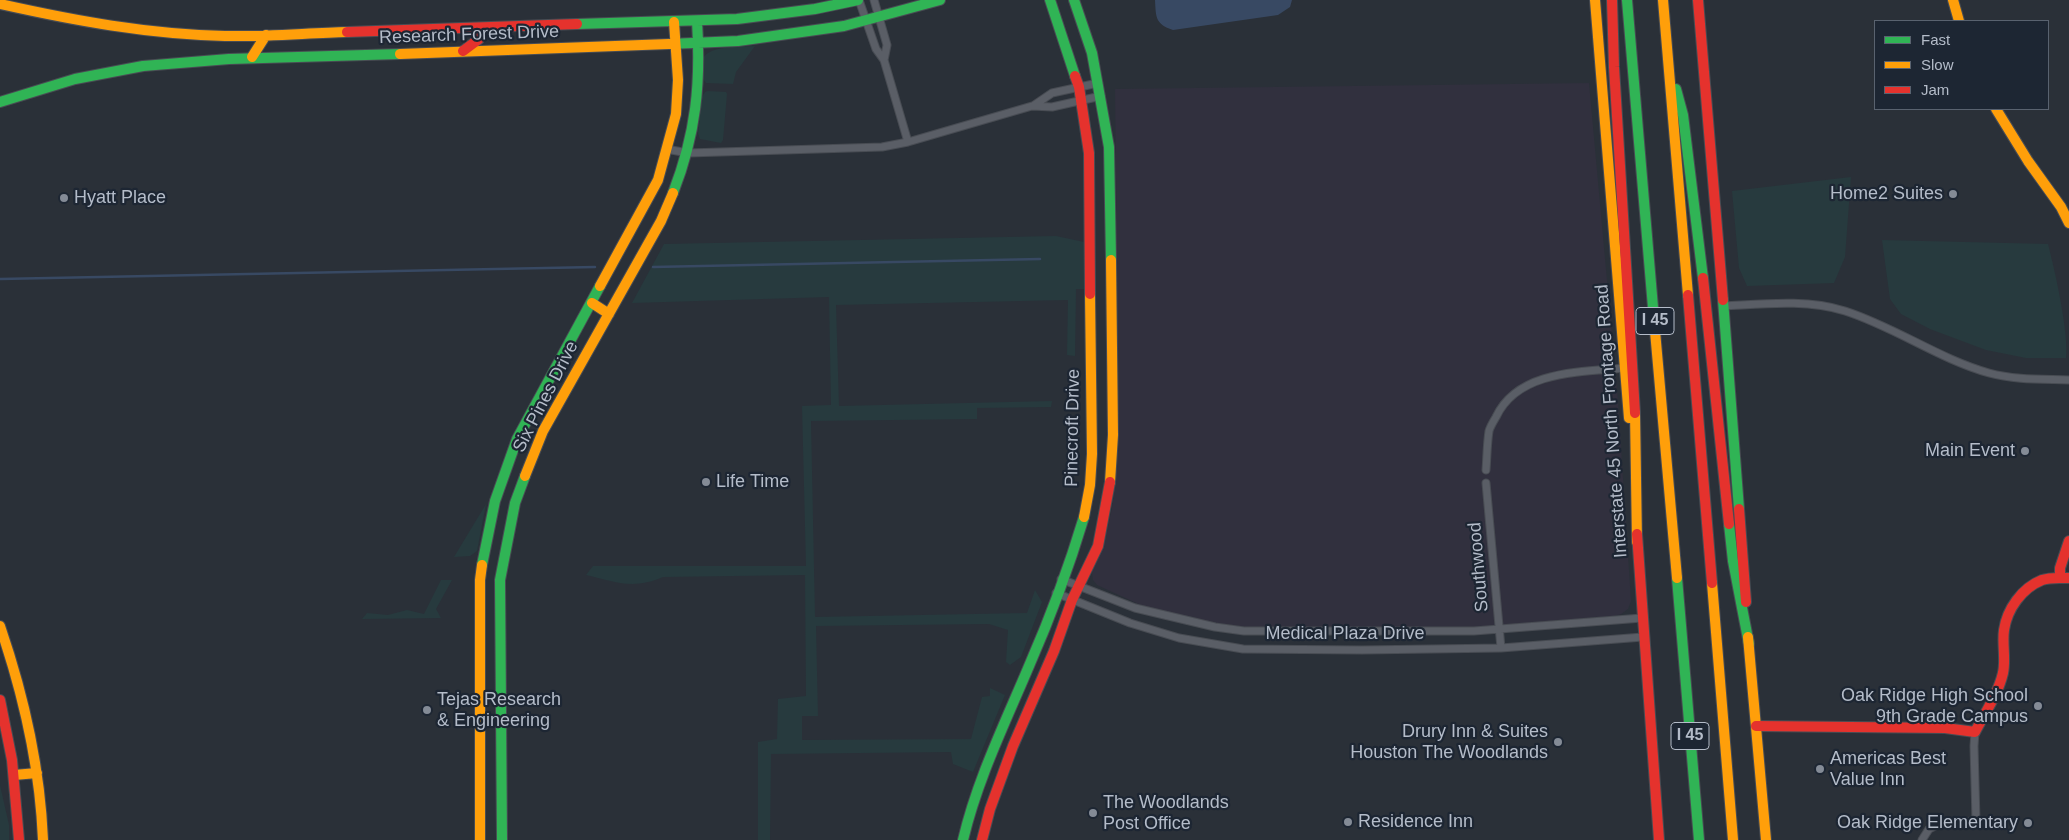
<!DOCTYPE html>
<style>
body{margin:0}
#map{position:relative;width:2069px;height:840px;overflow:hidden;background:#2a3038;font-family:Helvetica,sans-serif}
canvas{display:block}
.legend{position:absolute;left:1874px;top:20px;width:175px;height:90px;box-sizing:border-box;background:#1d2633;border:1px solid #59626f;margin:0;padding:6px 9px;list-style:none;font-size:15px;color:#b4bcc9}
.legend li{display:flex;align-items:center;gap:10px;height:25px}
.legend b{width:25px;border:1px solid #59626f}
</style>
<div id="map">
<canvas width="2069" height="840"></canvas>
<ul class="legend">
<li><b style="height:6px;background:#30b455"></b>Fast</li>
<li><b style="height:6px;background:#ff9f0a"></b>Slow</li>
<li><b style="height:6px;background:#e5322d"></b>Jam</li>
</ul>
</div>
<script>
const c = document.querySelector('canvas').getContext('2d');
c.lineJoin = 'round';
function paint(path, color) { c.fillStyle = color; c.fill(path, 'evenodd'); }
function strokePath(path, color, width, dash) { c.strokeStyle = color; c.lineWidth = width; c.lineCap = dash ? 'butt' : 'round'; c.setLineDash(dash || []); c.stroke(path); }
function write(font, color, halo, rows, align = 'center') {
  c.font = font + ' Helvetica,sans-serif'; c.lineWidth = 4.5; c.setLineDash([]); c.textBaseline = 'middle'; c.strokeStyle = halo; c.fillStyle = color; for (const [text, x, y, turn = 0] of rows) {
    c.save(); c.translate(x, y); c.rotate((+turn || 0) * Math.PI / 180); c.textAlign = isNaN(turn) ? turn : align; if (halo) c.strokeText(text, 0, 0); c.fillText(text, 0, 0); c.restore();
  }
}
paint(new Path2D(`
 M1589,83L1618,401L1631,601L1628,609L1621,614L1614,616L1479,627L1252,628L1202,621L1143,606L1097,585L1093,580L1092,572L1103,547L1112,508L1119,443L1115,89Z`), '#31303e');
paint(new Path2D(`
 M755,46L736,72L733,84L706,83L703,79C703,73 701,65 703,59C708,45 742,47 755,46Z
 M708,91L726,92L727,94L723,140L721,143L700,139L698,133L702,97L705,92Z
 M1851,177L1845,257L1834,283L1747,286L1739,268L1732,191Z
 M1056,236L1084,242L1085,289H1076L1075,356L1067,355L1068,300L836,305L839,406L1052,401L1051,407L977,408V419L811,421L815,617L1027,613L1035,590L1042,602L1021,657L1010,665L1006,662L1008,630L989,624L816,626L818,716H802V740L971,739L982,697L990,696V688L1005,695L973,772L953,764L951,752L771,754L770,840H758V742L777,739L778,699L806,696L805,575L663,577C633,590 616,582 586,575L593,566H806L802,406L831,405L829,297L632,303L664,244Z
 M1882,240L2048,244C2055,271 2069,333 2066,358H2026L1986,350L1930,329L1901,314L1890,299Z
 M486,504L477,551L470,556L454,557Z
 M441,580H452L436,609L441,618L362,619L367,613L388,615L407,610L424,614Z
 M0,785L9,825V840H0Z`), '#273a3e');
paint(new Path2D(`
 M1155,0H1292L1290,7L1278,15L1173,30C1155,24 1156,17 1155,0Z`), '#384963');
strokePath(new Path2D(`
 M653,267L1040,259
 M0,279L595,267`), '#384963', 2.5);
const street = new Path2D(`
 M859,0L876,49L884,60L908,142
 M874,0L887,45L884,60
 M1033,106L1052,93L1098,83
 M666,149L688,153L882,147L908,142L1032,106L1052,107L1101,96
 M1724,306C1764,304 1806,299 1845,311C1895,327 1939,359 1989,373C2015,380 2042,379 2069,380
 M1486,470C1487,457 1487,444 1489,431C1490,427 1493,422 1496,417C1518,370 1581,372 1626,368
 M1486,483L1501,648
 M1061,579L1135,608L1215,627L1244,631H1474L1642,618
 M1056,593L1130,623L1179,638L1243,649L1362,650L1501,648L1643,637
 M1922,840L1929,829L1941,823L1976,821L1974,746L1975,732`);
const fast = new Path2D(`
 M1050,0L1075,76
 M1074,0L1092,53L1109,147L1111,260
 M1627,0L1655,331
 M577,24L737,19L815,9L858,0
 M669,44L738,41L844,26L940,0
 M1676,89L1683,115L1703,278
 M0,102L75,79L143,66L229,59L400,54
 M673,193C696,134 701,84 697,21
 M1723,300L1739,509
 M1729,524L1733,561L1749,644
 M482,565L495,501L517,439L600,286
 M1677,578L1699,840
 M502,840L500,580L515,503L525,476
 M963,840C977,780 1005,723 1029,666C1050,618 1069,567 1084,517`);
const slow = new Path2D(`
 M1595,0L1629,418
 M1663,0L1688,295
 M1953,0L1959,21
 M0,4C76,21 147,34 225,36C266,37 307,33 347,32
 M400,54L669,44
 M252,57L266,35
 M1996,109L2028,161L2061,207L2069,223
 M600,286L658,180L676,114L678,80L674,22
 M592,303L609,314
 M1655,331L1677,578
 M1635,413L1637,542
 M525,476L543,431L661,221L673,193
 M1110,482L1113,435L1111,260
 M1084,517L1090,485L1092,454L1090,294
 M1712,583L1733,840
 M0,626C24,696 40,766 43,840
 M1748,637L1766,840
 M14,775L37,773
 M480,840V580L482,565`);
const jam = new Path2D(`
 M1612,0L1614,67L1635,413
 M1698,0L1723,300
 M347,32L577,24
 M463,51L479,39L485,29
 M1075,76L1079,87L1089,153L1090,294
 M1703,278L1729,524
 M1688,295L1712,583
 M1739,509L1746,602
 M1637,534L1659,840
 M2060,578V568L2069,541
 M0,700L12,760L19,840
 M1756,726L1945,728L1975,732C1985,713 1998,694 2003,673C2006,659 2002,644 2004,630C2007,609 2022,588 2042,580C2050,577 2060,578 2069,578
 M982,840L990,809L1013,746L1054,651L1072,600L1098,546L1110,482`);
strokePath(street, '#484c53', 9);
strokePath(fast, '#484c53', 12);
strokePath(slow, '#484c53', 12);
strokePath(jam, '#484c53', 12);
strokePath(street, '#5a5e66', 7);
strokePath(fast, '#30b455', 10);
strokePath(slow, '#ff9f0a', 10);
strokePath(jam, '#e5322d', 10);
for (const [x, y, r, color] of [
 [1953,194,5,"#848b96"],
 [64,198,5,"#848b96"],
 [2025,451,5,"#848b96"],
 [706,482,5,"#848b96"],
 [2038,706,5,"#848b96"],
 [427,710,5,"#848b96"],
 [1558,742,5,"#848b96"],
 [1820,769,5,"#848b96"],
 [1093,813,5,"#848b96"],
 [1348,822,5,"#848b96"],
 [2028,823,5,"#848b96"]
]) { const dot = new Path2D(); dot.arc(x, y, r, 0, 2 * Math.PI); c.fillStyle = color; c.fill(dot); strokePath(dot, '#1d2633', 2); }
for (const [x, y, w] of [
 [1655,321,38],
 [1690,736,38]
]) { const box = new Path2D(); box.roundRect(x - w / 2, y - 13.5, w, 27, 4); c.fillStyle = '#1d2633'; c.fill(box); strokePath(box, '#b4bcc9', 1); }
write('bold 16px', '#b4bcc9', null, [
 ["I 45",1655,321],
 ["I 45",1690,736]
]);
write('18px', '#b4bcc9', '#1d2633', [
 ["Research Forest Drive",469,35,-2],
 ["Six Pines Drive",546,397,-63],
 ["Interstate 45 North Frontage Road",1612,421,-94],
 ["Pinecroft Drive",1073,428,-89],
 ["Southwood",1479,567,-95],
 ["Medical Plaza Drive",1345,634]
]);
write('18px', '#b4bcc9', '#1d2633', [
 ["Home2 Suites",1943,194,"right"],
 ["Hyatt Place",74,198],
 ["Main Event",2015,451,"right"],
 ["Life Time",716,482],
 ["Oak Ridge High School",2028,696,"right"],
 ["9th Grade Campus",2028,717,"right"],
 ["Tejas Research",437,700],
 ["& Engineering",437,721],
 ["Drury Inn & Suites",1548,732,"right"],
 ["Houston The Woodlands",1548,753,"right"],
 ["Americas Best",1830,759],
 ["Value Inn",1830,780],
 ["The Woodlands",1103,803],
 ["Post Office",1103,824],
 ["Residence Inn",1358,822],
 ["Oak Ridge Elementary",2018,823,"right"]
], 'left');
</script>
